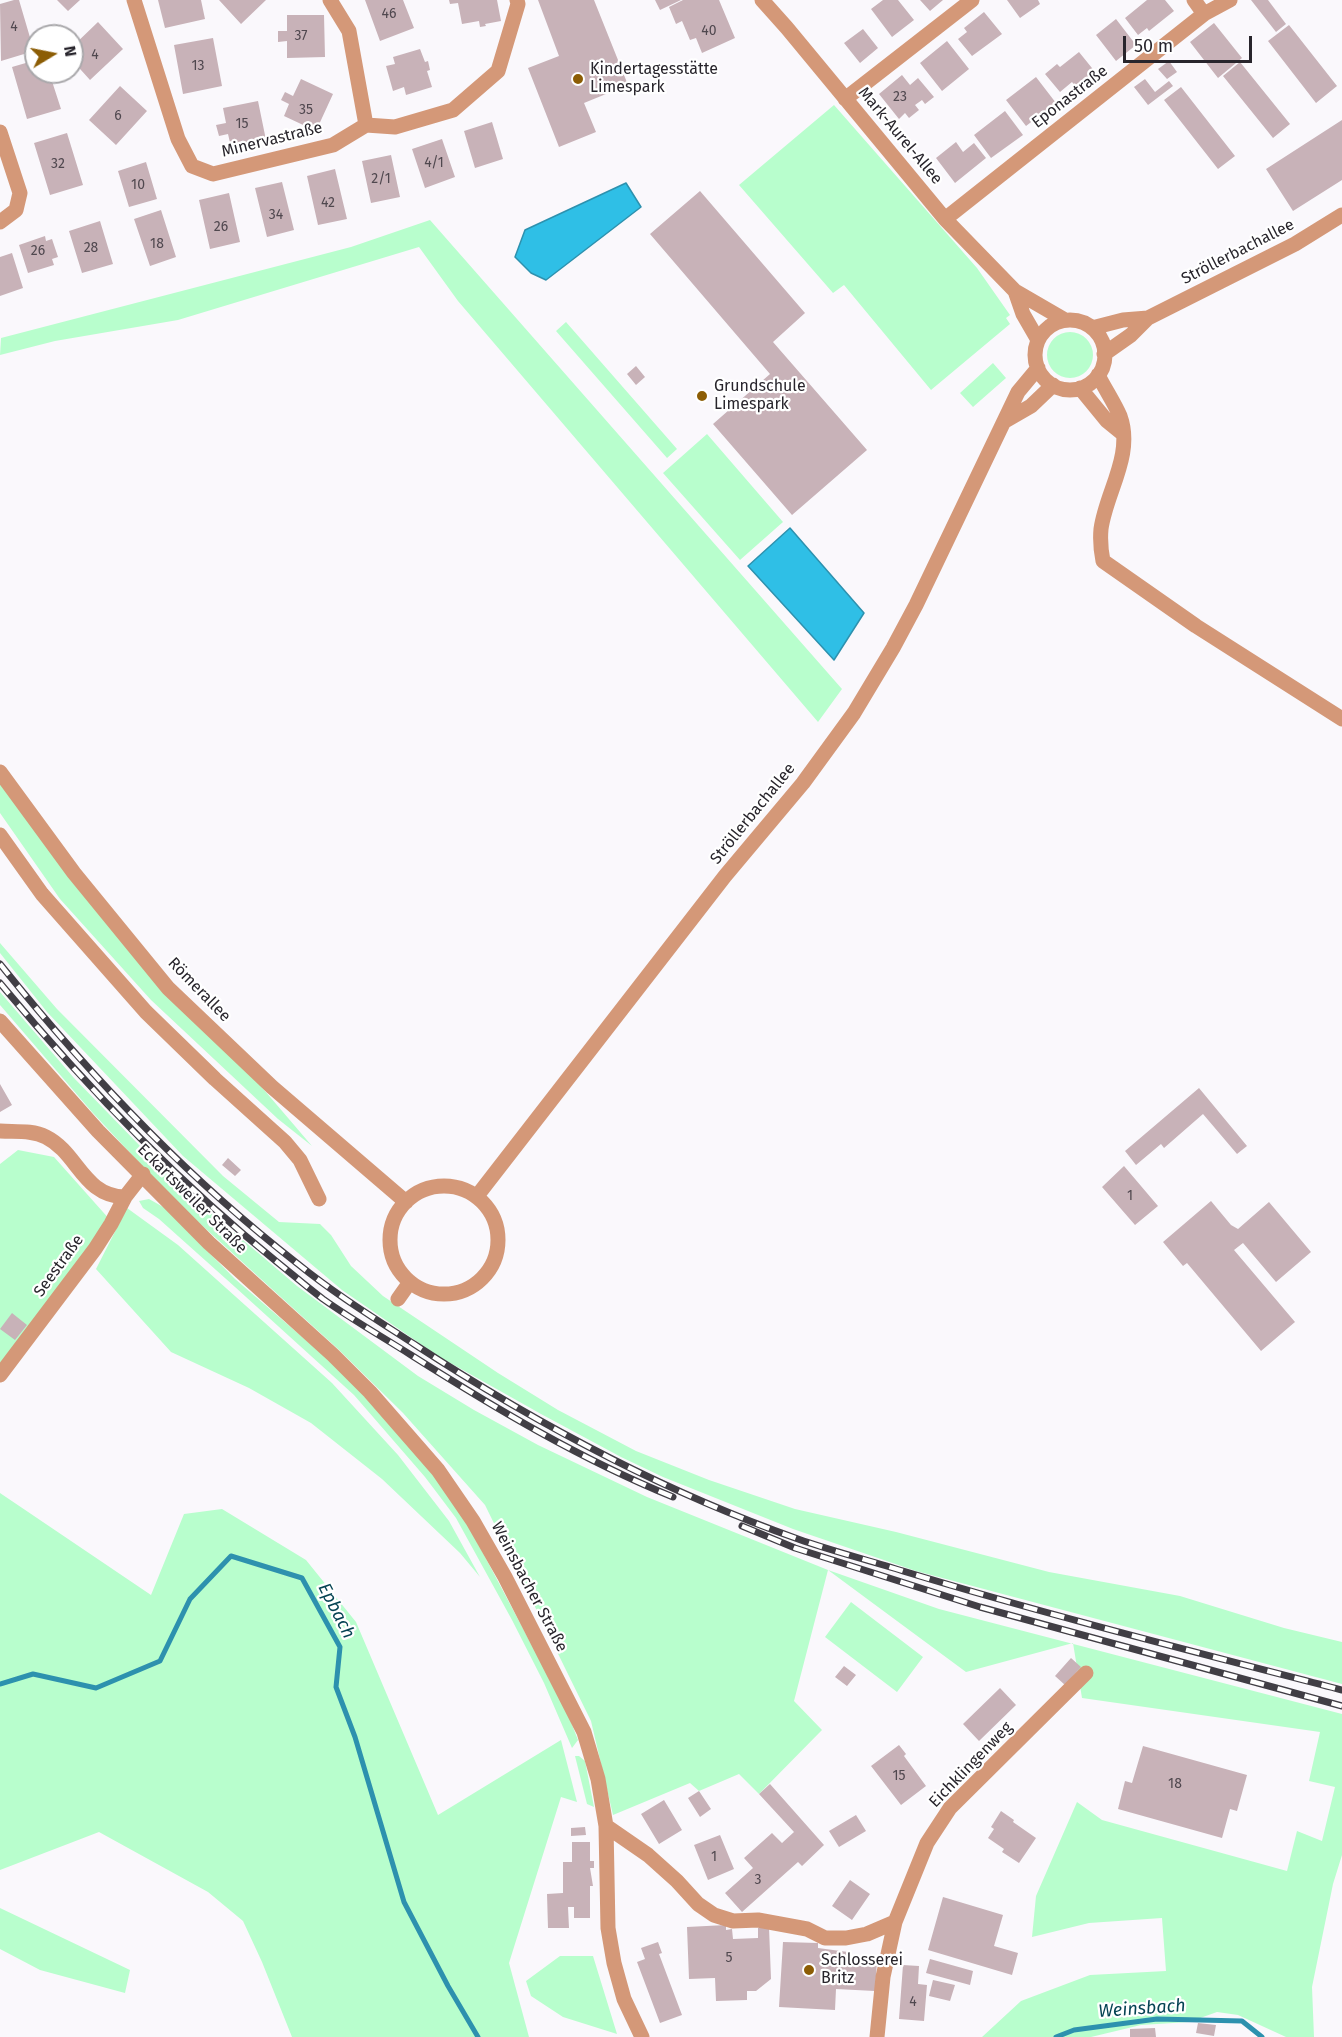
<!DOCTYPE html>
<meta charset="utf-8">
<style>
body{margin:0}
#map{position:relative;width:1342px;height:2037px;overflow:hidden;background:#faf8fc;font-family:"Fira Sans",sans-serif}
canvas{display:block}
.north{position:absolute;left:24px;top:24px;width:60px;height:60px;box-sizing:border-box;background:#fff;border:2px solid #a9a8ab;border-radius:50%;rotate:80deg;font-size:16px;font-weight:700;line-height:24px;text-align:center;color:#28252c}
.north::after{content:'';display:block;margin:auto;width:21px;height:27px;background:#8c5d05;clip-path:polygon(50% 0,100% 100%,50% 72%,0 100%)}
.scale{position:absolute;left:1123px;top:36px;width:129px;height:27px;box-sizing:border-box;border:3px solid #28252c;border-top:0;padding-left:8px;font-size:18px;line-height:21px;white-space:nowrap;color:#28252c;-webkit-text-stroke:4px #fff;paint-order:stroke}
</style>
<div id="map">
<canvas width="1342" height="2037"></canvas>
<div class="north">N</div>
<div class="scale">50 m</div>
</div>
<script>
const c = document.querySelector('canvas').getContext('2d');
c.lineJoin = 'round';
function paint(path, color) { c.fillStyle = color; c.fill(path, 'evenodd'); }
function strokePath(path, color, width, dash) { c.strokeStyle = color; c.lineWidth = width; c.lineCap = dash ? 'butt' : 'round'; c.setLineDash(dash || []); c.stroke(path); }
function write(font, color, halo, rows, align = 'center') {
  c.font = font + ' "Fira Sans",sans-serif'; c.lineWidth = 4.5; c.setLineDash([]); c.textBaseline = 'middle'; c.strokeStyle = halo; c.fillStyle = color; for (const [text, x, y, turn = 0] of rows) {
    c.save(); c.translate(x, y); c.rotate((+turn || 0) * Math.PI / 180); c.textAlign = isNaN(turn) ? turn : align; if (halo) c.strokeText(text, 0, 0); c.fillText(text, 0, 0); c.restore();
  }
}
paint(new Path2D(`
 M834,105L977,268L1010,315L1006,318L1010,324L931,390L844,285L833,293L739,185Z
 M430,220L842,689L818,722L458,301L419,247L178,320L55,341L0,355L1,338L351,247Z
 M566,322L677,449L667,458L556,331Z
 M1047 355a23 23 0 1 1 46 0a23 23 0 1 1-46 0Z
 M993,363L1006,378L973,407L960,393Z
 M707,434L783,522L740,560L663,473Z
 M0,781L312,1146L278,1119L151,1000L60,899L0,813Z
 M0,943L57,1009L223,1176L279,1222L320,1224L331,1235L351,1266L383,1296L498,1373L558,1410L636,1451L709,1480L795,1509L896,1532L1049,1572L1180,1596L1284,1628L1342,1642V1684L916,1571L793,1529L663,1477L621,1457L541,1414L438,1356L342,1290L183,1156L47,1012L0,953Z
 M0,992L74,1078L177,1184L297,1286L418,1376L474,1410L538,1445L647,1497L828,1570L939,1609L1342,1714V1855L1333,1884L1312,1987L1314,2037H1286L1238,2015L1217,2012L1189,2022L1141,2025L1091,2037H982L1021,2001L1090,1975L1166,1971L1162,1918L1089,1923L1032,1937L1036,1896L1077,1802L1102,1820L1287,1871L1297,1831L1322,1841L1335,1787L1309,1781L1320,1732L1082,1698L1073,1643L966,1672L828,1570L794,1701L822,1730L759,1794L739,1774L699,1791L690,1783L613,1815L591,1721L485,1505L403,1413L338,1349L174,1200L92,1112L0,1005Z
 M18,1150L54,1157L111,1221L0,1365V1164Z
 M149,1199L165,1208L235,1279L344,1373L427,1467L458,1508L483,1553L567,1712L578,1740L572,1748L544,1683L512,1620L456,1518L425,1477L354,1395L235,1287L159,1219L143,1208L139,1201Z
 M127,1208L178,1245L332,1383L398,1455L449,1521L480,1577L460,1553L382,1479L311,1423L249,1388L171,1352L96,1269Z
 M0,1493L151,1595L184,1514L222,1509L306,1560L356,1622L438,1815L561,1740L577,1802L561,1797L509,1963L529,2037H292L262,1962L243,1921L208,1892L99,1832L0,1870Z
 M851,1602L923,1657L897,1692L825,1637Z
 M575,1756H579L585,1761L594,1807L587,1804Z
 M0,1908L130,1970L125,1993L40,1970L0,1949Z
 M560,1956H593L617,2034L563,2017L531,1996L526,1981Z`), '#b8fecd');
const water = new Path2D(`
 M626,183L641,207L546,280L531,273L515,257L525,230Z
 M790,528L864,613L834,660L748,566Z`);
paint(water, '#2fbfe6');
strokePath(water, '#2d91ae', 1.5);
strokePath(new Path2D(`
 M0,1684L33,1674L96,1688L160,1661L190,1599L231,1556L302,1578L340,1647L336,1687L355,1737L404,1902L448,1986L478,2037
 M1056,2037L1074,2030L1157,2019L1242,2021L1262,2037`), '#2d91ae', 5);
paint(new Path2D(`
 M14,0H19L34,51L1,61L0,4Z
 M57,0H80L68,11Z
 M158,0H201L205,19L165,28Z
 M219,0H266L241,24Z
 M365,0H403L414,28L380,41Z
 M449,0H497L501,21L485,24L486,26L480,27L479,21L462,24L458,3L450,4Z
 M538,0H594L628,85L584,103L596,132L559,147L528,68L559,56Z
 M655,0H681L660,10Z
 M683,0H719L735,38L702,53L696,38L690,40L682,21L676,24L669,7Z
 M883,0H898L914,20L892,37L871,9Z
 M920,0H943L930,11Z
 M1007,0H1038L1040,4L1020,18Z
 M1147,0H1165L1174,11L1149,31L1147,28L1138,35L1125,18Z
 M1251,0H1268L1286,24L1276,32Z
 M984,12L1002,34L972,56L958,39L967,32L964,28Z
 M287,15H324L325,57L287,58V41L278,42V31H287Z
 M1116,19L1136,45L1116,61L1096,35Z
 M98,22L123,49L90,80L72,60V47Z
 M1214,23L1242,58L1218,78L1190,42Z
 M1289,25L1337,86L1316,103L1268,41Z
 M863,29L878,48L860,63L844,43Z
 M213,38L222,86L183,94L174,45Z
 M947,41L969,69L942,91L920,63Z
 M420,49L425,62L428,61L430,70L427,71L432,87L406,95L404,87L393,91L386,66L395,64L393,57Z
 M1079,52L1096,73L1089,79L1092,83L1080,92L1072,82L1060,92L1045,74L1057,64L1060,67Z
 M36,60V72H49L61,109L27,119L12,67Z
 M1169,61L1177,72L1167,79L1158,69Z
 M1240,62L1290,124L1273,138L1223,76Z
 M902,75L910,85L918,78L934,97L925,104L922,100L915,105L919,110L909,118L905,113L899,119L879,94Z
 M1036,77L1056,103L1026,126L1006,100Z
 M301,79L333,94L316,131L284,116L289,104L281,100L285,92L293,96Z
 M1145,79L1155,92L1169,81L1173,86L1148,105L1134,87Z
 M120,86L147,111L116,145L89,120Z
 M1181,87L1235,156L1218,169L1164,100Z
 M258,101L266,140L231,147L228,134L219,136L216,125L226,123L223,108Z
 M1005,111L1023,135L991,158L974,135Z
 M1342,120V180L1293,211L1266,169Z
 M492,122L503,159L475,168L464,131Z
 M67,133L83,185L50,195L34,143Z
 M442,139L455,177L425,188L412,149Z
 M956,142L963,152L974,143L986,158L955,183L936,158Z
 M391,155L400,197L371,203L362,161Z
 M146,162L157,199L129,207L118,171Z
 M335,169L347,219L318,225L307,176Z
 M282,182L294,230L267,237L255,188Z
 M700,191L805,313L773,342L867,450L792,515L713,424L770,374L650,234Z
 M229,193L240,242L210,249L199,200Z
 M161,210L176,257L150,266L134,219Z
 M100,221L113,264L82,273L69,231Z
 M45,236L46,241L52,239L58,257L52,259L54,265L28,273L19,245Z
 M12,253L23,288L0,296V257Z
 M636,366L645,377L636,385L627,374Z
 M0,1084L12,1105L0,1112Z
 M1199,1088L1247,1146L1237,1154L1203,1114L1164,1148L1161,1144L1136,1165L1125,1151Z
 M228,1158L241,1170L235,1176L222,1165Z
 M1124,1166L1158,1206L1135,1225L1102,1187Z
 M1211,1201L1231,1225L1238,1229L1269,1202L1311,1252L1276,1282L1243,1243L1234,1250L1295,1322L1261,1351L1187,1263L1183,1266L1163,1242Z
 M12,1313L27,1325L15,1340L0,1329Z
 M1071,1658L1081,1667L1065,1685L1055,1676Z
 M844,1666L856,1675L847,1686L835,1677Z
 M1000,1688L1016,1705L979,1741L963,1724Z
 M899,1745L906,1754L904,1756L926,1786L901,1805L871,1766Z
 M1143,1746L1247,1775L1237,1811L1230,1809L1222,1838L1118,1809L1125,1781L1132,1783Z
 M770,1784L824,1845L802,1866L798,1862L742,1912L725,1893L753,1868L744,1858L772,1833L782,1843L794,1832L759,1794Z
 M699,1791L711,1809L700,1817L688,1798Z
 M664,1800L682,1830L659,1844L641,1814Z
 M1001,1811L1014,1820L1013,1822L1036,1838L1019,1863L1002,1852L1004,1849L988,1838L994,1829L991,1827Z
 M856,1815L866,1831L839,1847L829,1831Z
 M585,1827L586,1835L571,1836V1828Z
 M720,1835L734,1869L708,1880L694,1845Z
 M572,1842H590V1861H594V1868H590L593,1886H590V1918H574V1907H568L569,1928H548L547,1894L563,1893V1862H572Z
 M850,1880L870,1894L852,1920L832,1906Z
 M943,1897L1003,1915L994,1946L1018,1953L1012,1975L928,1950Z
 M726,1925V1930L732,1929L733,1939L758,1938V1928L769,1927L771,1979L756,1991H747V2000L716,2001L715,1978L689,1979L687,1927Z
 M658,1942L662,1953L659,1954L682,2015L660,2023L637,1962L645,1959L641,1948Z
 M783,1942L818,1943V1948L848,1952L847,1959L877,1961L875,1991L836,1989L835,2010L779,2007Z
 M930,1959L973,1971L970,1985L926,1973Z
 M903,1965L919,1966L918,1984L927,1985L924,2021L899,2019Z
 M933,1980L955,1985L950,2001L929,1996Z
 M1198,2023L1216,2025L1214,2036L1196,2033Z
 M1155,2028L1156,2037H1130V2029Z`), '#c8b2b8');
strokePath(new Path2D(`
 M134,0L178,139L192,166L213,174L333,145L366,125
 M330,0L349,31L366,125
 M762,0L787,28L945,219L1015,291L1065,320
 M1194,0L1204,14
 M845,99L972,0
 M366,125L395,127L453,110L498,71L518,4L517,0
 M0,132L20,193L16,210L0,222
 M945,219L1204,14L1230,0
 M1015,291L1023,314L1038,340
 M1035 355a35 35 0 1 1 70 0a35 35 0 1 1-70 0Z
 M1092,328L1123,320L1148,318
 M1104,354L1131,335L1148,318L1295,244L1342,215
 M1098,375C1105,389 1114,402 1120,416C1134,455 1106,492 1101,529C1100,540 1101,551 1103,561L1196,626L1342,719
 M1080,388L1107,421L1123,434
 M1005,421L1031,406L1053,385
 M0,772L74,873L168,988L272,1087L406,1202
 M0,835L42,894L146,1012L215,1079L285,1142L300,1160L319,1199
 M0,1021L98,1131L209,1243L333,1355L370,1392L438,1470L473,1521L505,1577L584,1732L598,1779L606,1826L608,1928L614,1963L624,1999L642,2037
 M0,1131C16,1132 32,1130 46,1137C78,1153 83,1196 125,1197
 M390 1240a54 54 0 1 1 108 0a54 54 0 1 1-108 0Z
 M477,1196L725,876L803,783L854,713L893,648L916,605L1018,392L1038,368
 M398,1299L410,1282
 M0,1375L95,1249L111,1224L125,1197L143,1174
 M606,1826L648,1855L677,1881L698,1904L714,1915L733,1921L758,1920L807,1929L825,1938H846L867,1934L895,1922
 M877,2037L883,1977L895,1922L927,1843L950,1808L1086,1673`), '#d49878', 15);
const rail = new Path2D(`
 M0,964C88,1074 186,1177 298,1264C335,1294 374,1318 414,1344C535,1423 662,1491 798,1539C832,1551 868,1560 903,1571C1048,1615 1195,1652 1342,1690
 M0,983C84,1084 174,1179 277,1262C292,1274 307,1287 323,1299C351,1319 381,1336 411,1355C495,1408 580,1459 673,1497
 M742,1526L795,1548L980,1607L1342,1706`);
strokePath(rail, '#413e45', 7);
strokePath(rail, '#fff', 4.5, [14]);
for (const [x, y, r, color] of [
 [578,79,6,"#8c5d05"],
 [702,396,6,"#8c5d05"],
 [809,1970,6,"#8c5d05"]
]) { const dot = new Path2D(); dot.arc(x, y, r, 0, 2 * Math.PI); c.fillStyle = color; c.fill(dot); strokePath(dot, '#fff', 2); }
write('14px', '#50484f', null, [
 ["46",389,14],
 ["4",14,27],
 ["40",709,31],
 ["37",301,36],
 ["4",95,55],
 ["13",198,66],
 ["23",900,97],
 ["35",306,110],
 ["6",118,116],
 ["15",242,124],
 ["4/1",434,163],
 ["32",58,164],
 ["2/1",381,179],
 ["10",138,185],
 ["42",328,203],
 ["34",276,215],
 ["26",221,227],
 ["18",157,244],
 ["28",91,248],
 ["26",38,251],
 ["1",1130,1196],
 ["15",899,1776],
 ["18",1175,1784],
 ["1",714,1857],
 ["3",758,1880],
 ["5",729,1958],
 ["4",913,2002]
]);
write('16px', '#28252c', '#fff', [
 ["Kindertagesstätte",590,70],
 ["Limespark",590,88],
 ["Grundschule",714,387],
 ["Limespark",714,405],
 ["Schlosserei",821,1961],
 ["Britz",821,1979]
], 'left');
write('16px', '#28252c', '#fff', [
 ["Eponastraße",1070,97,-38],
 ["Mark-Aurel-Allee",900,136,50],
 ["Minervastraße",272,140,-14],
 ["Ströllerbachallee",1238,252,-27],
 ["Ströllerbachallee",753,814,-51],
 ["Römerallee",199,990,46],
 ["Eckartsweiler Straße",192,1199,45],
 ["Seestraße",59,1266,-54],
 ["Weinsbacher Straße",529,1587,62],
 ["Eichklingenweg",971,1765,-46]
]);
write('italic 18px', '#054353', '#fff', [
 ["Epbach",336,1611,63],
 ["Weinsbach",1142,2009,-4]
]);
</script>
